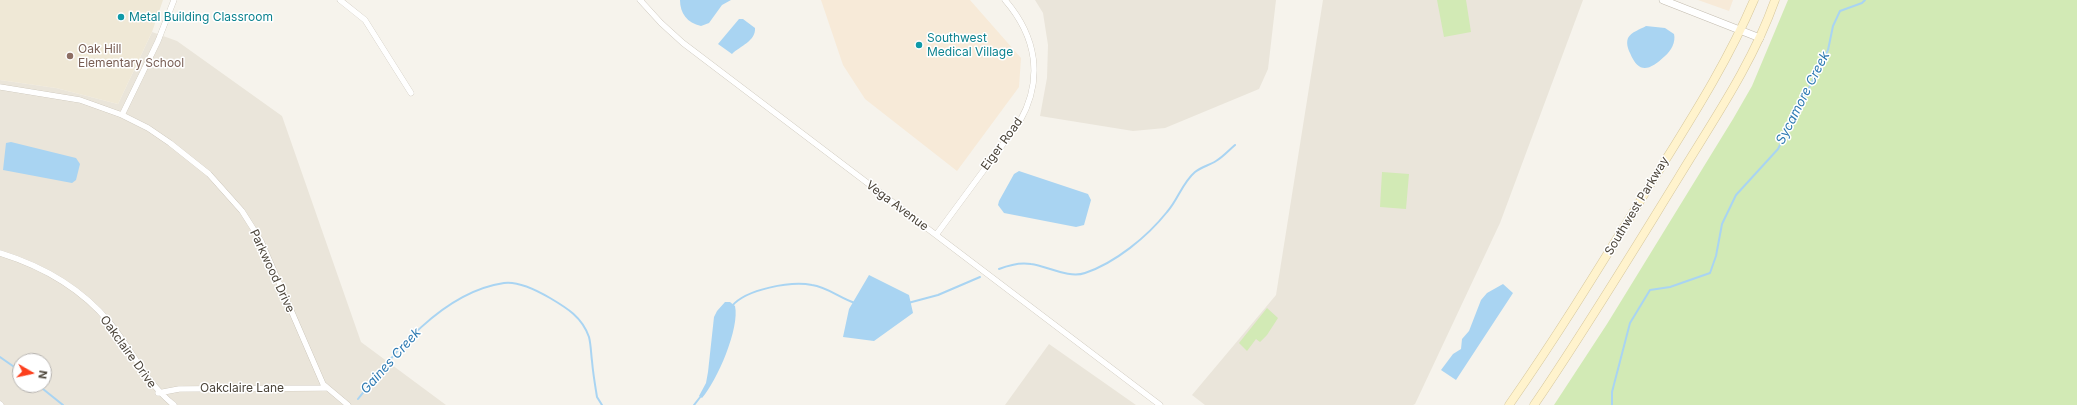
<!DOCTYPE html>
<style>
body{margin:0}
#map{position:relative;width:2077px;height:405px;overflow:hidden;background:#f6f3ec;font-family:Inter,sans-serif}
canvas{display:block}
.north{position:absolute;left:12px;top:353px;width:40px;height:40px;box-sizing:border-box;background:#fff;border:1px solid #b7b4b0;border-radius:50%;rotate:99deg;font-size:11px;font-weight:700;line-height:16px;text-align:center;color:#4b4439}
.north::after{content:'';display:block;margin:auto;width:14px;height:18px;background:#fc3f1d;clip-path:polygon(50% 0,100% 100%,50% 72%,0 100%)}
</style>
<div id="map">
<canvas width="2077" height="405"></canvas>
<div class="north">N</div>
</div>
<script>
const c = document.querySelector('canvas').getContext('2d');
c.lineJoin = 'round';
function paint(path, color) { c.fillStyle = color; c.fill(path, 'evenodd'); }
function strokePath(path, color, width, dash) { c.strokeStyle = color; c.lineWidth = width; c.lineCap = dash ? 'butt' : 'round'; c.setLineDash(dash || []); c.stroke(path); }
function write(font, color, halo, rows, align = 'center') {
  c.font = font + ' Inter,sans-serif'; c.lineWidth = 3; c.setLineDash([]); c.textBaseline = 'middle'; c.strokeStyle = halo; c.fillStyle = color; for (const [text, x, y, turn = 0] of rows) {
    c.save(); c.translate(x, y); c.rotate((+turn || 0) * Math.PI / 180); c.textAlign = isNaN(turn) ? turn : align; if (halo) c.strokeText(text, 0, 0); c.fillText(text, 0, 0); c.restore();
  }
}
paint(new Path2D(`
 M1035,0H1276L1268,69L1259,89L1165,128L1133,131L1040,116L1047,78L1048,45L1043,13Z
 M1323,0H1583L1500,223L1415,404L1413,405H1205L1192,395L1276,295Z
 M152,32L177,41L282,116L361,342L446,405H0V80L56,88L118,104ZM20,361H44V385H20Z
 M1049,344L1136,405H1005Z`), '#eae5da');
paint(new Path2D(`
 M821,0H970L1021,58L1019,87L957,171L865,99L843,65Z
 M1698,0H1733L1729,11Z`), '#f7ead8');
paint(new Path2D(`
 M0,0H163L152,32L118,104L56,88L0,80Z`), '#efe8d6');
paint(new Path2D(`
 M1437,0H1466L1471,32L1444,37Z
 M1788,0H2077V405H1554L1607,324L1733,119L1752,86Z
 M1382,172L1409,174L1406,209L1380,207Z
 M1267,308L1278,318L1267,335L1260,342L1256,339L1247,351L1239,343Z`), '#d2eab5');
paint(new Path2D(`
 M680,0H731L722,5L709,23L701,26C687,23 680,13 680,0Z
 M739,19H743L755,28C756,41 740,46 732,54L718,44Z
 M1646,26L1665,28L1674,34C1676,42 1671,51 1665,56C1650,70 1639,75 1630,53C1628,49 1626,43 1628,38C1631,32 1641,29 1646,26Z
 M11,142L76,158L80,164L76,180L72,183L3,170L6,143Z
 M1019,171L1088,194L1091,200L1084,225L1076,227L1004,213L998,205L999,201L1014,174Z
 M869,275L909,295L913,313L874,341L843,337L849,309Z
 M1503,284L1513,293L1456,380L1441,370L1453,354L1461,349L1462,339L1469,331L1481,300L1487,293Z
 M725,302H730L735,306C740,328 717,381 702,398L699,396L706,383L708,372L714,317L717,311Z`), '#a9d4f2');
strokePath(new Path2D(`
 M999,269C1009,265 1020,262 1031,264C1047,266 1069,279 1085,273C1115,263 1147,237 1167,212C1178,200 1182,183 1195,172C1201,167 1210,165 1216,161C1223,157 1229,150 1235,145
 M908,303L938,295L980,277
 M732,306C746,289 791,281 812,285C827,287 840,298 855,303
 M0,357L20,371
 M38,385L63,405
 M358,399C394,353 442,292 504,283C518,281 538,291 550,298C567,308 582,317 589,337C591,345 591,354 592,361C593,373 595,385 597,397L602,405
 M694,405L701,396
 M1612,405V392L1630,323L1650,290L1670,287L1710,273L1716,256L1722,224L1736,195L1778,149L1828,50L1833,26L1840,11L1862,3L1865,0`), '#a9d4f2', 2);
const minor = new Path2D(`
 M340,0L365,20L411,93
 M640,0L661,23L683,43L1160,405
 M0,87L80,100L122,115L148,128L170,143L209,174L242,211L261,241L323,384L348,405
 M122,115L158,41L174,0
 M936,235L1020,121C1044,78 1036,36 1005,0
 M0,253C42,266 82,289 110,323C133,351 145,382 174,405
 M158,393L179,389L326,388
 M0,404L1,405`);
const tertiary = new Path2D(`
 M1663,0L1760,38`);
const secondary = new Path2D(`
 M1509,405C1558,335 1602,263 1647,190C1685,128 1725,68 1754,0
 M1534,405C1584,332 1630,256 1677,180C1712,122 1752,65 1775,0`);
strokePath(minor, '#c2bbae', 6);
strokePath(tertiary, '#c2bbae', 8);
strokePath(secondary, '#d6c79b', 9);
strokePath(minor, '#fff', 5.5);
strokePath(tertiary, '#fff', 7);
strokePath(secondary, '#fff3cd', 8);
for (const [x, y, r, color] of [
 [121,17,4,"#0f9aa8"],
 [919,45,4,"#0f9aa8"],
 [70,56,4,"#8d6e63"]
]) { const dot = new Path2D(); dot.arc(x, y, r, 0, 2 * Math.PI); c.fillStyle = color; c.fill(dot); strokePath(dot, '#fff', 1.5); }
write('12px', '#0d838f', '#fff', [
 ["Metal Building Classroom",129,17],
 ["Southwest",927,38],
 ["Medical Village",927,52]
], 'left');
write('12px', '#785e54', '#fff', [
 ["Oak Hill",78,49],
 ["Elementary School",78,63]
], 'left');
write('12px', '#4b4439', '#fff', [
 ["Eiger Road",1002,144,-54],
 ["Vega Avenue",897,206,37],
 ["Southwest Parkway",1637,206,-59],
 ["Parkwood Drive",272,271,65],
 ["Oakclaire Drive",128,352,54],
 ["Oakclaire Lane",242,388]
]);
write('italic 13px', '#2e7ab2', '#fff', [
 ["Sycamore Creek",1803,98,-63],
 ["Gaines Creek",391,361,-48]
]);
</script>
